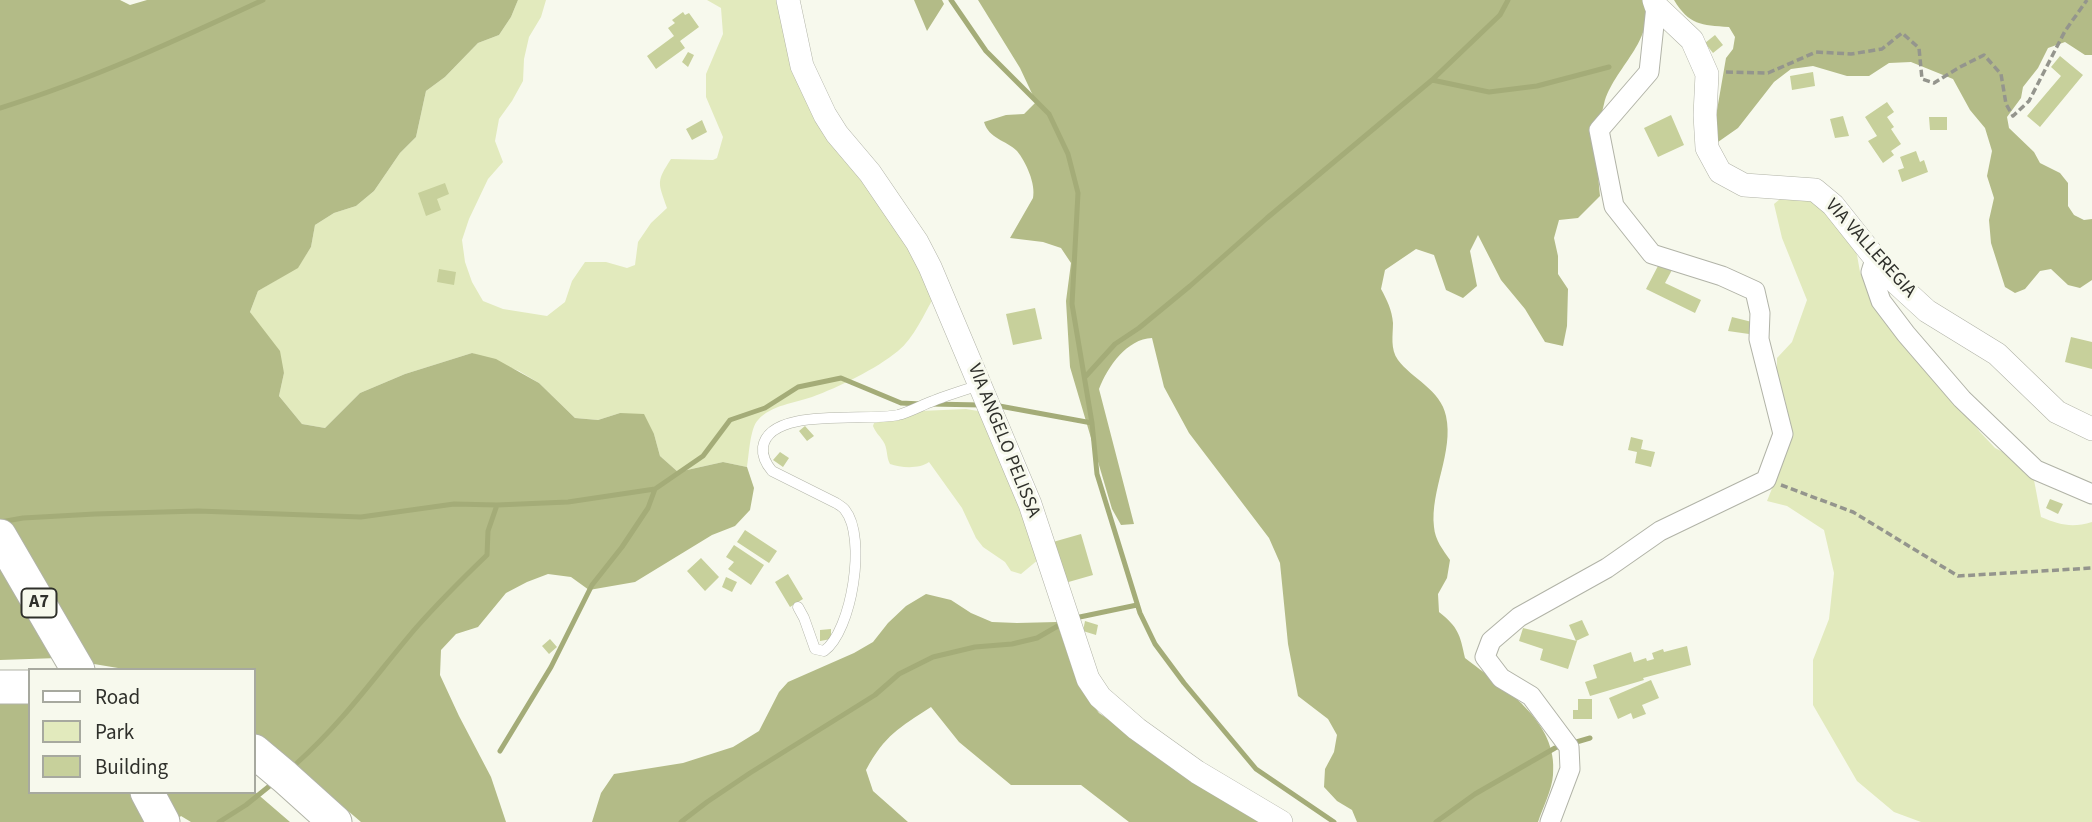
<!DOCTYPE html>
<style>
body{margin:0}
#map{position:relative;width:2092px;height:822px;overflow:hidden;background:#f7f9ed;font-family:"Source Sans 3",sans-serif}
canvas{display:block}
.legend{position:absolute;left:28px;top:668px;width:228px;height:126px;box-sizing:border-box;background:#f7f9ed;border:2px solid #a7a99f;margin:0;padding:9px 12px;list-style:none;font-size:21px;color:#2f302b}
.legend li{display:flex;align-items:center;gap:14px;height:35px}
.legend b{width:35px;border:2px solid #a7a99f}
</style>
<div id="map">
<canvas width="2092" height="822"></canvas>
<ul class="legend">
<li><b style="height:9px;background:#fff"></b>Road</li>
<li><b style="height:19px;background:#e2eabd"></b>Park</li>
<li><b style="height:19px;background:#c7d09b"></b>Building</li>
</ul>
</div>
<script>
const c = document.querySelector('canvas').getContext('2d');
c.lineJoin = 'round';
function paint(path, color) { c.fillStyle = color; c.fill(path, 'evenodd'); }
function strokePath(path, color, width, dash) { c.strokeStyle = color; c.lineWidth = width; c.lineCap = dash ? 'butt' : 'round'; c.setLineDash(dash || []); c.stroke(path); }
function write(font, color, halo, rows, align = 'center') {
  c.font = font + ' "Source Sans 3",sans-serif'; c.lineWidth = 6; c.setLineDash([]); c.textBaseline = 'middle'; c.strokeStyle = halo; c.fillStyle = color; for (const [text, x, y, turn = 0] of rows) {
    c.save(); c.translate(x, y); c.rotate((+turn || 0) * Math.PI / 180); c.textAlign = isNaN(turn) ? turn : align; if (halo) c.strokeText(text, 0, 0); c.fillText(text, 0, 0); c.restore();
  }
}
paint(new Path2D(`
 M518,0H546L541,17L529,37L524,59L523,81L512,101L499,119L495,141L503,162L488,179L469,219L462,240L465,262L472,282L483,301L503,309L547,316L565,302L572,281L585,262H606L627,268L635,265L638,242L651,223L667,208C658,182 656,182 671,159L713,160L717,158L723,137L706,97V74L723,34L721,8L707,0H782L869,187L922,269L934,297C924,314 914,338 898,351C876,369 839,387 812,397C795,403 771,405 758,420C750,428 749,455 747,467L723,462L678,472L660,456L654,434L620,413L598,420L575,418L539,383L519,371L472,353L405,374L360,393L325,428L302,424L279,396L284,373L250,312L258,291L298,267L311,247L315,225L334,213L356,206L374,191L400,153L416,137L426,91L445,77L478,43L499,35L511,17Z
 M1804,197L1823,203L1842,223L1857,255L1860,272L1873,303L1946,387L1980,432L1995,448L2015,458L2034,480L2041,517C2060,525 2072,528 2092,522V822H1921L1894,812L1857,781L1813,705V660L1829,619L1834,573L1824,530L1787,506L1767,501L1781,466L1790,422L1785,400L1777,380V358L1792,342L1807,300L1782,238L1774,204L1780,199Z
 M966,409L984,412L1039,559L1021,574L1011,571L1005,562L983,547L976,538L962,508L929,462C920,469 901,468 890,464C886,457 888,448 883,441C879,435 876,433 873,426L874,423L892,420L921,411Z`), '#e2eabd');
paint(new Path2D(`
 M0,0H120L130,5L147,0H518L511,17L499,35L478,43L445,77L426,91L416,137L400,153L374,191L356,206L334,213L315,225L311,247L298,268L258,291L250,312L280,351L284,373L279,396L302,424L325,428L360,393L405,374L472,353L496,359L539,383L575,418L598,420L620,413L644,414L654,434L660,456L678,472L723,462L747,467L754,488L750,510L735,526L712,535L635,582L589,590L571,577L548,574L527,582L506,593L478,627L456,634L441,650L440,675L459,716L491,777L506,822H361L299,769L254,734V670H130L58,658L0,660Z
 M914,0H942L944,4L927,31Z
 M978,0H1644C1657,40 1613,68 1604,104C1602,110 1602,118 1601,125C1598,151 1597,170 1600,196L1578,218L1559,220L1554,238L1558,256V274L1568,289L1567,326L1563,346L1545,342L1525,309L1501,280L1478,235L1470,251L1477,286L1463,298L1446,290L1434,255L1416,249L1385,270L1381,289C1387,300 1392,310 1393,323C1393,335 1390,349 1398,360C1411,378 1441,390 1446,416C1454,452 1430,490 1434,527C1435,540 1443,550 1450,560L1447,578L1438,594L1439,612C1458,627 1460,634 1465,658C1502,687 1559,721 1553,775C1552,790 1543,807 1538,822H1357L1352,810L1337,801L1324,787L1325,769L1334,752L1337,735L1328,719L1298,696L1288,644L1280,563L1269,538L1189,433L1164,387L1152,338C1127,339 1108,366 1099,389L1134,524L1121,525L1112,509L1070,367L1066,301L1071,263L1061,248L1043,242L1010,238L1033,198C1036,184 1026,162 1017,151C1006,140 989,139 984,122L1006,115L1024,114L1036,102L1020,68Z
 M1674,0H2092V55H2085L2065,42L2048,48L2038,68L2023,87L2021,98L2007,117L2009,128L2034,152L2040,163L2060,173L2068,183V206L2074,215L2084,220L2092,219V280L2080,288L2068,285L2051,269L2040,271L2025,289L2015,293L2005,287L1991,243L1989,220L1994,198L1987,176L1992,151L1985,128L1970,110L1953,79L1911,62L1889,63L1869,76H1847L1813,66L1791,69L1774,82L1738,128L1718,142L1716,116L1726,58L1733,49L1735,37L1729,27C1701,25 1689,25 1674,0Z
 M926,594L951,600L971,613L992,622L1017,623L1057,622L1078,685L1099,713L1262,822H1129L1081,785H1011L959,742L931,707C899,728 885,735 866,770L873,791L908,822H592L601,793L614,774L683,763L733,747L759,731L779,692L788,682L854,653L873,642L888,623L906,606Z
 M0,698L30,699V792H254V791L290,822H191L181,816L174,822H0Z`), '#b3bb87');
strokePath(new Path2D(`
 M951,0L986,51L1049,114L1068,154L1078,193L1072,304L1092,423L1097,474L1140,613L1155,644L1184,683L1256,769L1334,822
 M1432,80L1489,92L1537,86L1609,67
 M0,108C91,80 177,40 263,0
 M1086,376L1115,344L1139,328L1190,286L1267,218L1432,80L1500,15L1508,0
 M931,404L981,405
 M994,405L1092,423
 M0,522L23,518L95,514L198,511L361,517L454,504L497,505L568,502L655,489L703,456L730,420L765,408L798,387L841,378L901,403L921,404
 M1075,618L1137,605
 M1573,743L1590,738
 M500,751L551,667L592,585L622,547L648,508L655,489
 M297,763C344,721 375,676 415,629C438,603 462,579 487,555L488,531L497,505
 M219,822L246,805L272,784
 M681,822L707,802L750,773L875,695L899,674L933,657L975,647L1012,644L1037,638L1063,623
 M1436,822L1475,794L1555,748L1563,745`), '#a4ac78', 5);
paint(new Path2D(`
 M683,12L685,15L689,13L699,27L680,41L685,48L656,69L647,56L674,36L668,28L675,23L672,20Z
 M1715,35L1723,45L1713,53L1705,43Z
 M688,52L694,55L688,67L682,62Z
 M2060,56L2083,75L2040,127L2027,116L2061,76L2051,67Z
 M1813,72L1815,86L1792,90L1790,76Z
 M1887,102L1894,112L1887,117L1894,127L1891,129L1901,144L1891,151L1894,155L1883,163L1868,141L1877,136L1865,117Z
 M1671,115L1684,145L1658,157L1644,128Z
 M1843,116L1849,136L1835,138L1830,119Z
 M1929,117H1947V130H1930Z
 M702,120L707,132L692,140L686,129Z
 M1916,151L1920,162L1924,160L1928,172L1902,182L1898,170L1904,168L1900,157Z
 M445,183L449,194L437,199L441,210L426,216L418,193Z
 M1659,264L1672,270L1665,283L1701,300L1695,313L1646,289Z
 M439,269L456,272L454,285L437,282Z
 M1035,308L1042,339L1013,345L1006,314Z
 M1732,317L1752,322L1749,334L1728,331Z
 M2071,337L2092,342V369L2065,362Z
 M805,426L814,436L807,441L799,431Z
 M1631,437L1643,440L1641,449L1655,452L1651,467L1635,463L1637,452L1628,450Z
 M780,452L789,458L783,467L773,460Z
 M2050,499L2063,504L2058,514L2046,508Z
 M745,530L777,551L769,563L737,542Z
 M1081,534L1093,575L1065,583L1053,542Z
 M734,545L764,565L751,585L728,569L734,562L726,557Z
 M701,558L719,577L705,591L687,571Z
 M788,574L803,599L790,607L775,582Z
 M726,577L737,582L732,592L722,587Z
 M1582,620L1589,635L1576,641L1569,625Z
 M1085,621L1098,625L1096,635L1083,631Z
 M1523,628L1577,641L1568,669L1540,660L1543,649L1519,641Z
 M831,629V639L820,641V630Z
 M550,639L557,647L549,654L542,646Z
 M1687,646L1691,665L1643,678L1644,680L1590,696L1585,682L1597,678L1593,665L1631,652L1634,662L1646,658L1647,661L1654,659L1652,653L1663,649L1664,652Z
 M1651,680L1659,698L1642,705L1646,714L1633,719L1631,713L1618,719L1609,698Z
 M1578,699H1592V719H1573V710H1578Z`), '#c7d09b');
const service = new Path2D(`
 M798,607L804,618L815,649L824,651C852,631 867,537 845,510C843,507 839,505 836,503L772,471C766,464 762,457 763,447C769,406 867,422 898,415C910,412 922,405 933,401C948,395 964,390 980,385`);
const minor = new Path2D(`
 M1875,259L1871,272L1881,301L1906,334L1962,399L2036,470L2092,494
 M1550,822L1570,769L1569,747L1531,696L1501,678L1485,657L1491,641L1519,617L1607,568L1660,531L1766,480L1783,434L1759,339L1760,313L1755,291L1722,276L1652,254L1614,206L1599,130L1649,72L1656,6`);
const tertiary = new Path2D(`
 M788,0L802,66L825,115L837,134L870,173L917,242L930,267L1030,504L1088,679L1100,697L1137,729L1197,772L1281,822
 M1654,0L1656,6L1692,40L1707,74L1705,115L1707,148L1720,172L1744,185L1815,190L1833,205L1891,278L1927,311L1997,354L2057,412L2092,429`);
const motorway = new Path2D(`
 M0,536L78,670
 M0,687H30
 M254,751L285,777L335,822
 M147,792L163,822`);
strokePath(service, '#b1b3a7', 11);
strokePath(minor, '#b1b3a7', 21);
strokePath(tertiary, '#b1b3a7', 24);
strokePath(motorway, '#b1b3a7', 35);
strokePath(new Path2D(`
 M1726,72L1768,73L1816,52L1851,54L1882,49L1902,33L1919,48L1922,79L1934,83L1960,67L1984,55L2001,74L2006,104L2013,116L2029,101L2065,31L2087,0
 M1781,485L1853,512L1958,576L2092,568`), '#94958d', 3.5, [7, 3.5]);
strokePath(service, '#fff', 10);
strokePath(minor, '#fff', 19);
strokePath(tertiary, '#fff', 23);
strokePath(motorway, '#fff', 33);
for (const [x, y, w] of [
 [39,603,35]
]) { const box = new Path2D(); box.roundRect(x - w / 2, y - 14.5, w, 29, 5); c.fillStyle = '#f7f9ed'; c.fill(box); strokePath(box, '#2f302b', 2); }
write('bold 18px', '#2f302b', null, [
 ["A7",39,603]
]);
write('19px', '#2f302b', '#f7f9ed', [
 ["VIA VALLEREGIA",1870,249,48],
 ["VIA ANGELO PELISSA",1003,441,68]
]);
</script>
